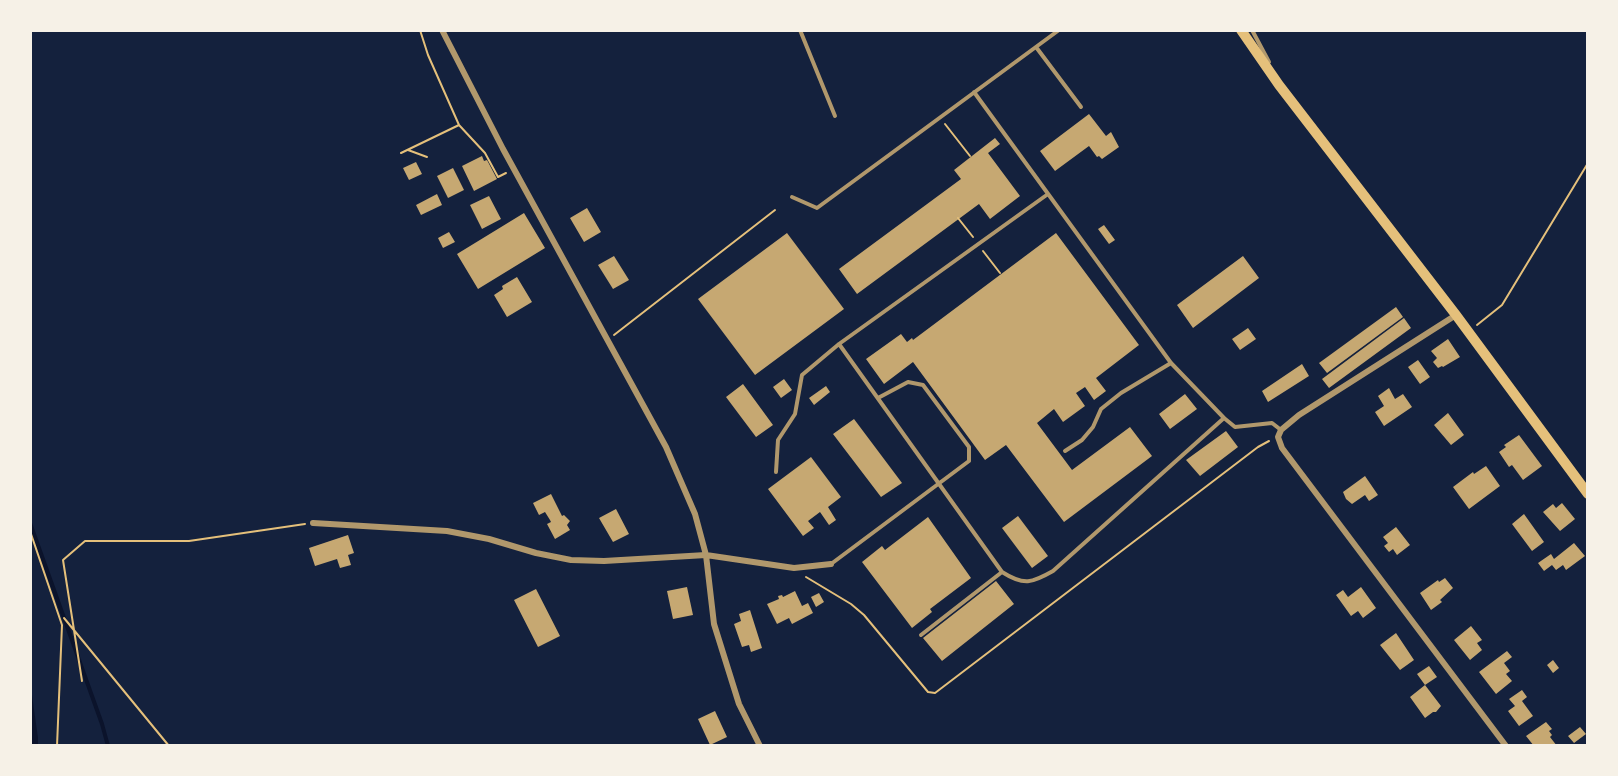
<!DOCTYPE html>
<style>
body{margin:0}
#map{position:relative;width:1618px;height:776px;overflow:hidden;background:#14213d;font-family:"Nunito Sans",sans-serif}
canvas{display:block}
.frame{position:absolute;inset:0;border:32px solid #f6f1e7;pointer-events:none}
</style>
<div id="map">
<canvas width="1618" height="776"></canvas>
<div class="frame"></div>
</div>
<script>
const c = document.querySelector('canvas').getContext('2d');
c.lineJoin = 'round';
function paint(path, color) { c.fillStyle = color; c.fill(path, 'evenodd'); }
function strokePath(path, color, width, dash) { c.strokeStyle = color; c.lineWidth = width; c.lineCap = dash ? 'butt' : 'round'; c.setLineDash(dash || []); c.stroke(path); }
paint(new Path2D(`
 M30,681L38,738V746H30Z`), '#0b132b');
strokePath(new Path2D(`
 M30,523L102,724L108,746`), '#0b132b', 4);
paint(new Path2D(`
 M1089,114L1106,136L1111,132L1119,147L1102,159L1099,156L1097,157L1089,146L1055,171L1040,151Z
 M995,138L1000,144L988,153L1020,196L990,219L979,204L857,294L839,269L961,179L954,170Z
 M482,156L484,161L487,160L497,179L474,191L462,166Z
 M416,162L422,174L409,180L403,168Z
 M453,168L464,190L448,198L437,176Z
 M437,194L442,205L421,215L416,205Z
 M489,196L501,219L482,229L470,205Z
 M587,208L601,232L584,242L570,218Z
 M524,213L545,248L478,289L457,254Z
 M1104,225L1115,240L1109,244L1098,229Z
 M449,232L455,242L443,248L438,238Z
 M787,233L844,309L755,375L698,299Z
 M1056,233L1139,345L1096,378L1106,391L1094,400L1085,387L1076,393L1085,406L1063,422L1054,409L1037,423L1072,470L1130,427L1152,456L1064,522L1006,445L985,460L913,362L884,384L866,359L901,334L907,342L912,338L913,340Z
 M614,256L629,280L613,289L598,265Z
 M1243,256L1259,278L1193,328L1177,305Z
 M517,277L532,302L507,317L494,295L503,289L502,286Z
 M1396,307L1403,317L1327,373L1319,363Z
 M1404,318L1411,328L1329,388L1322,379Z
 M1248,328L1256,339L1240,350L1232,339Z
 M1448,339L1460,357L1443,367L1442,366L1438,368L1433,362L1437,358L1431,351Z
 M1418,360L1430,377L1420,384L1408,367Z
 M1302,364L1309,376L1268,402L1262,391Z
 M784,379L792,390L781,398L773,387Z
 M743,384L773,425L756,437L726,397Z
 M826,386L830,392L814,405L809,398Z
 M1389,388L1395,399L1403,394L1412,407L1384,426L1375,412L1384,406L1378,396Z
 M1185,394L1197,409L1170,429L1159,414Z
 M1448,413L1464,435L1451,445L1434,425Z
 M854,419L902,483L881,497L833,434Z
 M1226,431L1238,447L1200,476L1186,460Z
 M1519,435L1542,466L1523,480L1512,465L1509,467L1499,452L1506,447L1504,445Z
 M811,457L841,497L828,507L836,520L829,525L820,512L808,521L814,528L803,536L768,489Z
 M1486,466L1500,486L1469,509L1453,487L1473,472L1474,474Z
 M1365,476L1378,495L1369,501L1365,495L1352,504L1346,499L1343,492Z
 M551,494L562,516L564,515L570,521L567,525L570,530L555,539L547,524L551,522L550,520L545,512L539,515L533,503Z
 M1562,503L1575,519L1560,531L1543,512L1553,504L1556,508Z
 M616,509L629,534L613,542L599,518Z
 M1524,514L1544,542L1532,551L1512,524Z
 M1018,516L1048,556L1032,568L1002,528Z
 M928,517L971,578L930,609L932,612L912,628L862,562L882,546L885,550Z
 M1396,527L1410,545L1397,555L1393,549L1389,552L1384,546L1388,543L1383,537Z
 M348,535L354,553L348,555L351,565L340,568L337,559L315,566L309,548Z
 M1574,543L1585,556L1566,570L1563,565L1556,570L1552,565L1544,571L1538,563L1551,554L1554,559Z
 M1445,578L1453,588L1440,600L1442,602L1431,610L1420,593L1438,580L1439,582Z
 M996,581L1014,604L942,661L923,638Z
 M687,587L693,615L673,619L667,591Z
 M1361,587L1376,608L1363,618L1358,611L1351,616L1336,595L1343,590L1348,597Z
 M536,589L560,636L538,647L514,600Z
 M795,591L802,606L808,603L813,613L792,624L789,618L777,624L767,604L779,599L778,596L782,595L783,597Z
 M819,593L824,602L816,607L811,597Z
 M750,610L762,648L751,652L749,645L742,647L734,624L741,621L739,614Z
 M1471,626L1482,640L1477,643L1482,650L1470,660L1454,640Z
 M1396,633L1414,660L1400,670L1380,645Z
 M1507,651L1512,657L1504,663L1510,671L1506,674L1512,681L1496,694L1479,672Z
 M1553,660L1559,668L1553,673L1547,665Z
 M1429,666L1437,677L1425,685L1417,674Z
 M1425,685L1441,706L1436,712H1433L1425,718L1410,697Z
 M1522,690L1527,697L1522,701L1533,716L1519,726L1508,711L1515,706L1509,699Z
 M715,711L727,737L710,745L698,719Z
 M1546,722L1552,729L1549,731L1552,735L1550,737L1557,746H1534L1526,736Z
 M1580,727L1586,734L1574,743L1568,736Z`), '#c6a872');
strokePath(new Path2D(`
 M420,30L428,55L459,125L485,153L498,177L506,173
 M945,124L970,156
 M408,150L427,157
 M401,153L459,125
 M958,218L973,237
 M983,251L1000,273
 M1477,325L1502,305L1588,163
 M614,335L775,210
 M30,531L62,625L57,746
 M806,577L851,604L864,615L928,692L935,693L1258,447L1269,441
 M64,618L169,746
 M82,681L63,560L85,541H189L305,524`), '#e5c07b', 2);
strokePath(new Path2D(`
 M800,30L835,116
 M1252,30L1269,62
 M1036,47L1081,107
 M792,197L817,208L1059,30
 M839,344L1002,572C1024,586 1032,583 1053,571L1224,418L1171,363L974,92
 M1224,418L1235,427L1272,423L1281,430
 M1065,451L1082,440L1093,427L1101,409L1121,393L1171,363
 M776,472L778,440L795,414L802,375L839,344L1048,194
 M831,564L969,461V447L923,385L908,382L878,398
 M921,635L1002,572`), '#b1986c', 4);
strokePath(new Path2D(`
 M442,30L503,149L666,447L695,514L706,555L714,624L739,704L760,746
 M1456,315L1299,415L1281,430L1278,437L1282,448L1506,746
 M313,523L447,531L489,539L536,553L571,560L604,561L706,555L794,568L831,564`), '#b1986c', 6);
strokePath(new Path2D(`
 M1241,30L1279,85L1456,315L1588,494`), '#e5c07b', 10);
</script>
